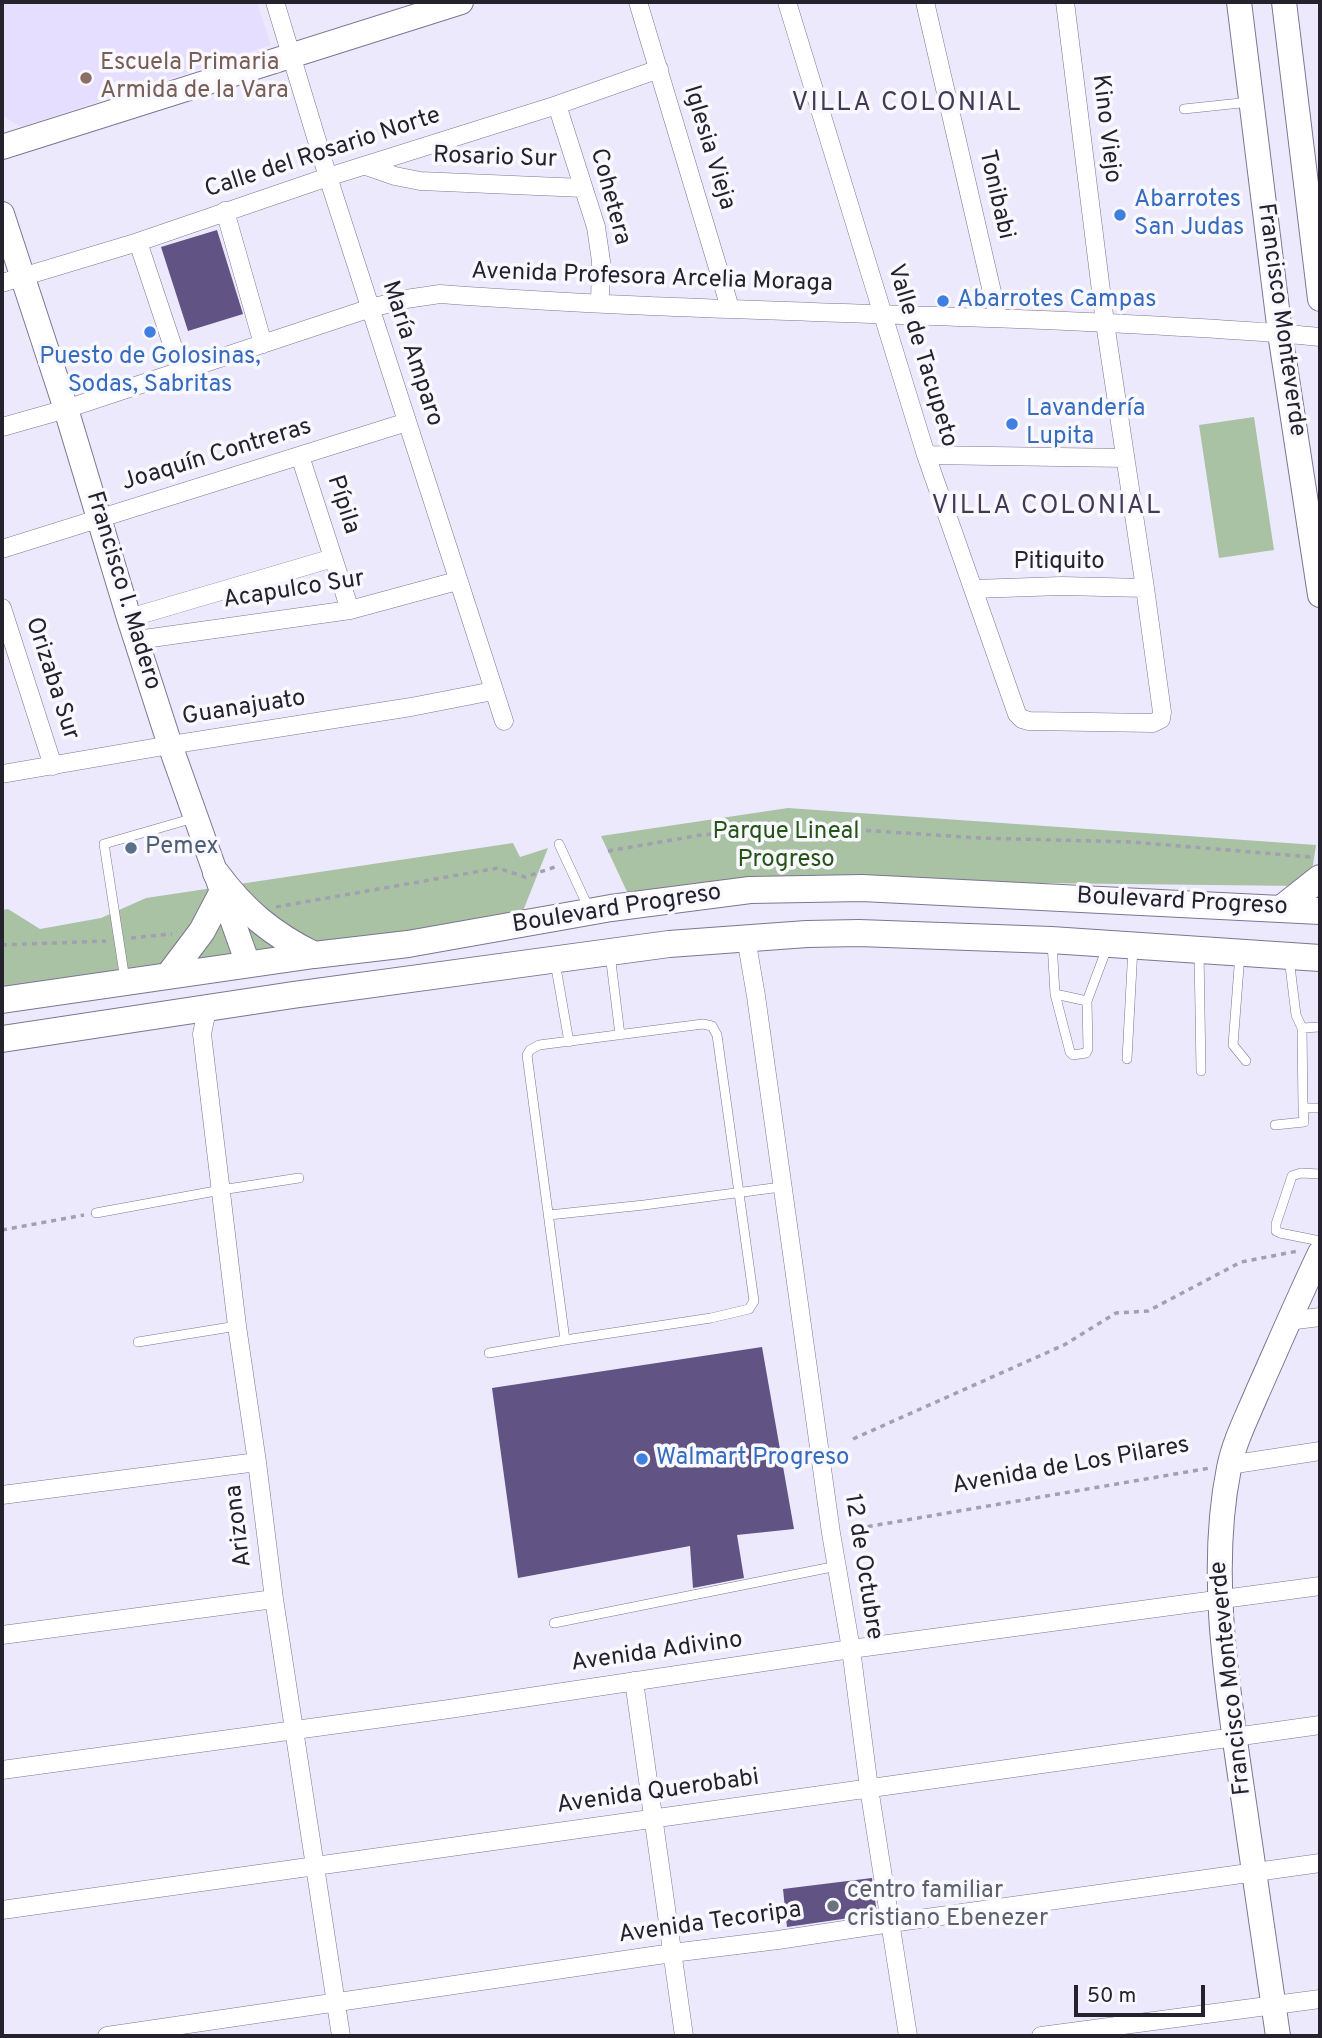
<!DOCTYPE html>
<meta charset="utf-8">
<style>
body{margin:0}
#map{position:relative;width:1322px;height:2038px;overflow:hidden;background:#ede9fd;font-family:Overpass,sans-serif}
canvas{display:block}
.frame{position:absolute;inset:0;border:4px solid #25222e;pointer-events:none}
.scale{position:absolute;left:1074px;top:1985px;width:131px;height:32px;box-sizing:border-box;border:4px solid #25222e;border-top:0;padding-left:9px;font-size:21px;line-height:24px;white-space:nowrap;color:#25222e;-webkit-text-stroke:5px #faf8ff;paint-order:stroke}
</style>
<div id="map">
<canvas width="1322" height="2038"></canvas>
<div class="frame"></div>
<div class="scale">50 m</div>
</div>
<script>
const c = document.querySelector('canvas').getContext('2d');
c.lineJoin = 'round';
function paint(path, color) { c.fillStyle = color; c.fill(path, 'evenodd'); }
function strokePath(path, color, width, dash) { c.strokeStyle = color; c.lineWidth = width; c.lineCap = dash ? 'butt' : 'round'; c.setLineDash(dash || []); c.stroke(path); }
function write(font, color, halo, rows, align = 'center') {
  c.font = font + ' Overpass,sans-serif'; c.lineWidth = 7; c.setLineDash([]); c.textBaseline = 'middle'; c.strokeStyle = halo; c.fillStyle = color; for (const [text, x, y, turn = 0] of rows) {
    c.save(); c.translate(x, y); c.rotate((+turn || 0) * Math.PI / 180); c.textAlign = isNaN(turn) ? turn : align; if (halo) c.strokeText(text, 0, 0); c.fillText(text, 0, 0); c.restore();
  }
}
paint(new Path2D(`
 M2,2H257L271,45L21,127L4,117L2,110Z`), '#e6defe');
paint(new Path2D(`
 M1254,417L1274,550L1219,558L1199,425Z
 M788,808L1316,845L1313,865L1300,886L856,881L629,896L601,836Z
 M513,843L520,857L548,848L519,921L2,995V910L8,909L40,929L101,918L146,898Z`), '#a9c2a4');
paint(new Path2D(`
 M217,230L243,314L188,331L161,247Z
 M762,1347L794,1529L737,1535L744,1578L693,1588L690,1546L518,1578L492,1388Z
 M872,1878L877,1914L787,1927L783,1889Z`), '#615383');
const lane = new Path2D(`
 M1184,109L1250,102
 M559,844L589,909
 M1052,942L1055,994L1070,1052L1073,1055L1086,1053L1088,1049L1087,1001L1108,945
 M1199,951L1201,1071
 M610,954L620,1035
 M1240,954L1233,1045L1246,1061
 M1289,958L1296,1015L1302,1028
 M555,962L569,1042
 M125,980L104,844L194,818
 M1055,994L1087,1001
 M703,1024L712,1026L717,1035L754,1301L749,1309L711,1318L565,1340L527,1055L530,1050L539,1045Z
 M1320,1027L1302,1028L1303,1108H1320
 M1127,1059L1133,947
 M1275,1125L1304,1122L1303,1108
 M1320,1174L1301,1173L1292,1176L1276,1224V1231L1280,1233L1320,1241
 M96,1213L221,1190L299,1178
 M549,1215L644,1205L781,1187
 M138,1342L237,1326
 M489,1353L565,1340
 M554,1623L837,1566`);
const street = new Path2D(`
 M275,2L328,177L504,721
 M638,2L730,308
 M787,2L926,455L1017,714L1022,719L1029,721L1153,723L1161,719L1162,712L1145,588L1105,323L1065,2
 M925,2L998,318
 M557,105L596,227L601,261L600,302
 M366,166L395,176L420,181L583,188
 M225,211L263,344
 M138,242L181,371
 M2,283L138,242L328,177L557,105L659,69
 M2,427L66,409L371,308L406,299L440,294C655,310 871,312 1087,322C1165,326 1243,329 1320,337
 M926,455L1125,458
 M300,456L350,610
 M2,549L407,422
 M974,589L1061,586L1145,588
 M2,608L53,766
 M129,618L333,558
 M137,640L350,610L457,581
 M2,774L170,745L411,707L493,691
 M746,938L756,996L831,1533L851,1649L869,1788L908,2036
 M207,1010L202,1034L237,1326L257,1462L274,1599L341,2036
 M1288,1321L1320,1317
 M1229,1465L1320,1451
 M2,1495L257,1462
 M2,1635L274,1599
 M634,1681L684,2036
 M2,1770L449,1709L851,1649L1320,1586
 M2,1910L1320,1725
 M107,2036L672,1953L778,1940L891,1923L1320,1863
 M1041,2036L1320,1999`);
const secondary = new Path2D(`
 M1239,2L1280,333L1320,595
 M1284,2L1320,299
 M2,147L461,2
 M2,214L66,409L129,618L170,745L248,964
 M1278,2036C1266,1954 1254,1872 1242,1789C1227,1685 1208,1572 1229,1468C1234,1442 1247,1417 1257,1393C1278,1346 1298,1299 1320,1253`);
const primary = new Path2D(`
 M216,873C244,911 272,934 314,955
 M1282,908L1320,878
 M169,975L202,931L222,893
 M2,1000L314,955L408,944L611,908L750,890L862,888L1320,911
 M2,1039L293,995L669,944L807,934L859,933L1051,940L1320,958`);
strokePath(lane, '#7d7592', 10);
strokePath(street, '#7d7592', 19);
strokePath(secondary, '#7d7592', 26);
strokePath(primary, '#7d7592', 28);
strokePath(new Path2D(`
 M608,851L701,835L788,827H815L980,838L1132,842L1311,857
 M276,907L498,868L525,877L555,867
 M131,938L172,934
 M2,945L106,941
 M2,1230L84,1215
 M853,1439L1064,1345L1116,1313L1148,1311L1241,1262L1298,1251
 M848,1530L1210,1468`), '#a29fb0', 3.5, [5, 5]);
strokePath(lane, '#fff', 9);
strokePath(street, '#fff', 18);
strokePath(secondary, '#fff', 24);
strokePath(primary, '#fff', 26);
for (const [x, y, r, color] of [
 [86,78,7,"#8d6e63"],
 [1120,215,7,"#3f7fe0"],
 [943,301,7,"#3f7fe0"],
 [150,332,7,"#3f7fe0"],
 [1012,424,7,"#3f7fe0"],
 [131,848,7,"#5c6f8a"],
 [642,1459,7,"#3f7fe0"],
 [833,1906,7,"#6b7280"]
]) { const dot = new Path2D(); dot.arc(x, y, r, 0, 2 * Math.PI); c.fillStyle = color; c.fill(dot); strokePath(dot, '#faf8ff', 2.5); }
write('24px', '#785e54', '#faf8ff', [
 ["Escuela Primaria",100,64],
 ["Armida de la Vara",100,92]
], 'left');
write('24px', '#25222e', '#faf8ff', [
 ["Kino Viejo",1105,129,83],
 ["Iglesia Vieja",708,148,73],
 ["Calle del Rosario Norte",323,154,-18],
 ["Rosario Sur",495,159,2],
 ["Tonibabi",995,195,77],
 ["Cohetera",609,197,75],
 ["Avenida Profesora Arcelia Moraga",652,279,2],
 ["Francisco Monteverde",1280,320,82],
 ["María Amparo",411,354,72],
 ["Valle de Tacupeto",921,356,73],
 ["Joaquín Contreras",217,456,-17],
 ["Pípila",342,505,72],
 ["Pitiquito",1059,563],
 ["Francisco I. Madero",122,591,73],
 ["Acapulco Sur",294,591,-9],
 ["Orizaba Sur",51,679,72],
 ["Guanajuato",244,709,-9],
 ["Boulevard Progreso",1182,903,3],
 ["Boulevard Progreso",617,910,-9],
 ["Avenida de Los Pilares",1071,1467,-10],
 ["Arizona",240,1526,-97],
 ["12 de Octubre",862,1567,81],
 ["Avenida Adivino",657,1653,-8],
 ["Francisco Monteverde",1232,1678,-96],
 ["Avenida Querobabi",658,1793,-8],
 ["Avenida Tecoripa",710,1924,-8]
]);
write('24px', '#366cbe', '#faf8ff', [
 ["Abarrotes",1134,201],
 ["San Judas",1134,229],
 ["Abarrotes Campas",957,301],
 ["Puesto de Golosinas,",150,358,"center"],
 ["Sodas, Sabritas",150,386,"center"],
 ["Lavandería",1026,410],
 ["Lupita",1026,438],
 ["Walmart Progreso",656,1459]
], 'left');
write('24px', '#235515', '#faf8ff', [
 ["Parque Lineal",786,833],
 ["Progreso",786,861]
]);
write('24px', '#4e5e75', '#faf8ff', [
 ["Pemex",145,848]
], 'left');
write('24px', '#5b616d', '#faf8ff', [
 ["centro familiar",847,1892],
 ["cristiano Ebenezer",847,1920]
], 'left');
c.letterSpacing = '2px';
write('26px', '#423a54', '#faf8ff', [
 ["VILLA COLONIAL",907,105],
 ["VILLA COLONIAL",1047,508]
]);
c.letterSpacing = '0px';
</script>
